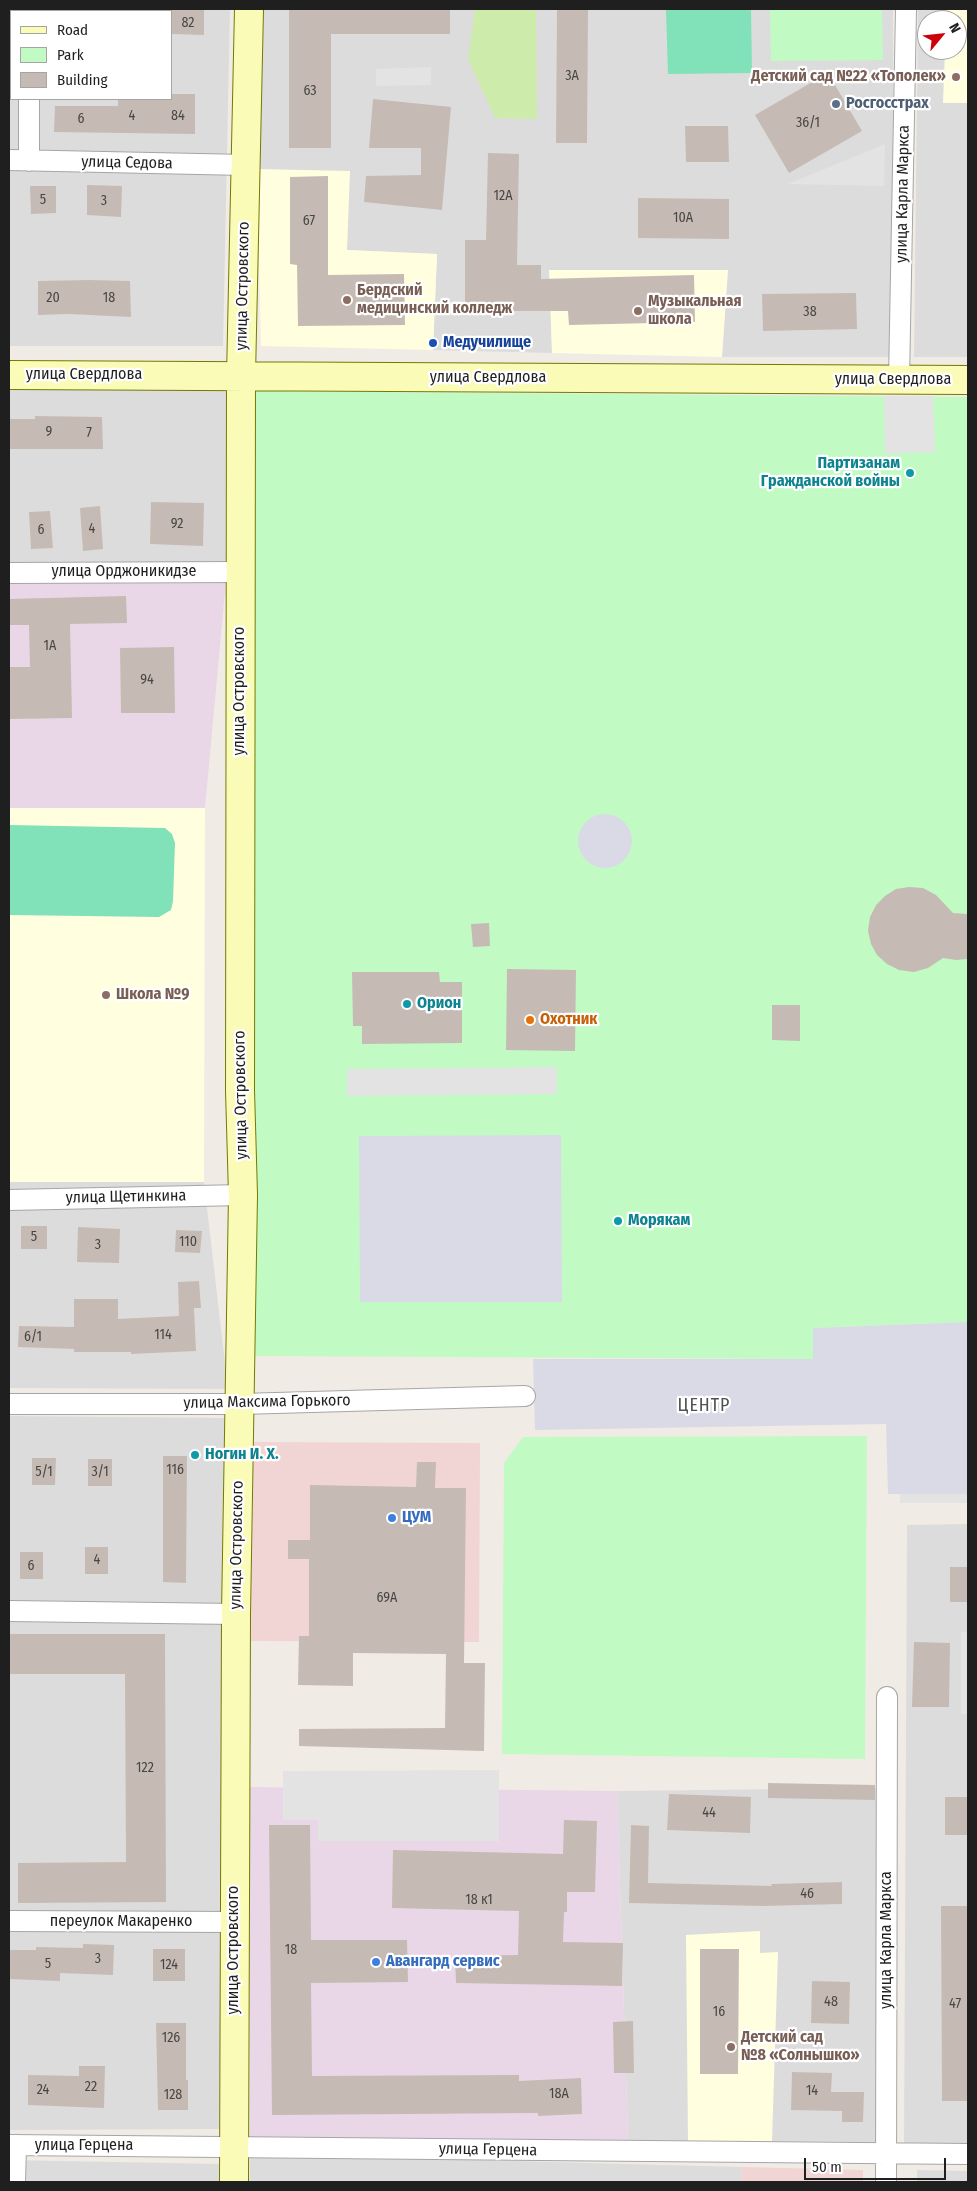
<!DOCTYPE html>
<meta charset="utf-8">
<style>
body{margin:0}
#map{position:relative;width:977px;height:2191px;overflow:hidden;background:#f0ece5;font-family:"Fira Sans Condensed",sans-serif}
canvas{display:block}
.frame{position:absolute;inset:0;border:10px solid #1f1f1f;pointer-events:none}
.legend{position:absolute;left:10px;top:10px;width:162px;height:90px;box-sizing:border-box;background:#fff;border:1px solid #a5a5a5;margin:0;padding:6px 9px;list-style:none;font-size:15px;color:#1f1f1f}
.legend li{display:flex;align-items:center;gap:10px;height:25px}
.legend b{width:25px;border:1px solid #a5a5a5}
.north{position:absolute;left:917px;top:10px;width:50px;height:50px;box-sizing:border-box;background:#fff;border:1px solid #a5a5a5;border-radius:50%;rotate:62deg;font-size:14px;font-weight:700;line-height:20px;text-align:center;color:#1f1f1f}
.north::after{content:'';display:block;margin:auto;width:18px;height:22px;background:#ce0009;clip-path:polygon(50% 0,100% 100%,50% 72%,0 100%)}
.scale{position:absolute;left:804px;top:2158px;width:142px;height:22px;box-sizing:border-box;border:2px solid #1f1f1f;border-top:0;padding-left:6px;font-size:15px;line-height:18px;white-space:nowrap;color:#1f1f1f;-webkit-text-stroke:4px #fff;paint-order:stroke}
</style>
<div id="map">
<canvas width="977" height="2191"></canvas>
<div class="frame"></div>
<ul class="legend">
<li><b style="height:6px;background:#fbfbb8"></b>Road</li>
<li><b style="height:14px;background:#c1fbc3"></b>Park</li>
<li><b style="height:14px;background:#c5bbb4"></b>Building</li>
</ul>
<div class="north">N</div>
<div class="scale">50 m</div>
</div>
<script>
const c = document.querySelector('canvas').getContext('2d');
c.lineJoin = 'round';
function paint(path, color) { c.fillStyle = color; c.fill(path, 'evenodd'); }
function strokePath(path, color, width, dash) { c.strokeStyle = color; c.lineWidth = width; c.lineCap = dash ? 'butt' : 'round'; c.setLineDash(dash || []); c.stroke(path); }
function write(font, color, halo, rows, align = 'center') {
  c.font = font + ' "Fira Sans Condensed",sans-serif'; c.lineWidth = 4.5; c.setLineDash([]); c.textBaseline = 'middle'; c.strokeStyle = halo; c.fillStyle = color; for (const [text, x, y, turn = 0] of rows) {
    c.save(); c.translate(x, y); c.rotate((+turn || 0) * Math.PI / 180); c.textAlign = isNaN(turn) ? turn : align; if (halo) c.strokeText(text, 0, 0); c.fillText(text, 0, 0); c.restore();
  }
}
paint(new Path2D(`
 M9,9H230L223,346H9ZM11,11H171V99H11Z
 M260,9H893L894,357H722L727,270H550L552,353L433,350L437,254L347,250L257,169Z
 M918,9H968V357H914ZM927,20H957V50H927Z
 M9,387L227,390V570L9,571Z
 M9,1182H204L228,1389L9,1388Z
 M9,1416L231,1418L219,2129L9,2130Z
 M968,1524V2146H904L907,1525Z
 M878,1788L879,2142L628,2140L617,1791Z
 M250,2154L742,2167L741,2182H250Z
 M9,2160L221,2164V2182H9Z
 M917,2170L968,2171V2182H917Z`), '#dddcdc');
paint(new Path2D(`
 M250,1442L480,1443L479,1642L249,1641Z
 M742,2167L863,2170V2182H741Z`), '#f1d4d4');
paint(new Path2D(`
 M227,570L205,808H9V571Z
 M250,1787L617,1791L628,2140L250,2139Z`), '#e9d7e7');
paint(new Path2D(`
 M947,9H968V103H943L945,50H957V20H947Z
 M257,169L350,171L347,250L437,254L433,350L261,346Z
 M549,270H728L722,357L552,353Z
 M9,808H205L204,1182H9Z
 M760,1931V1953L778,1952L772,2141H688L686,1935Z`), '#fffedf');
paint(new Path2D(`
 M475,9H536L537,119L495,118L468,59Z`), '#cdebaa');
paint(new Path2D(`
 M770,9H882L883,60L771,61Z
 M255,391L968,397V1322L813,1328V1359L253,1356Z
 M867,1436L865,1759L502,1754L504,1463L523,1437Z`), '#c1fbc3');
paint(new Path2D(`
 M666,9H751L752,73L668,74Z
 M9,825L165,828L172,834L175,843L173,901L171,910L159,917L9,915Z`), '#81e1b8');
paint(new Path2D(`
 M431,67V85L376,86V69Z
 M885,144L884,186L788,184Z
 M884,396H933L935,452L885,454Z
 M557,1067V1094L347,1096V1069Z
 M900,1482L968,1483V1503H900Z
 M961,1632H968V1714H961Z
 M499,1770V1841H318V1820H283V1771Z`), '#e3e3e3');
paint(new Path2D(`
 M578 841a27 27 0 1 1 54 0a27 27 0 1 1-54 0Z
 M561,1135L562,1302H360L359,1136Z
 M968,1322V1494H888L886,1424L535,1430L533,1359H813V1328Z`), '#d9dae6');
paint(new Path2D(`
 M171,9H204V35L171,34Z
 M289,9H450V34H331V148H289Z
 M557,9H588L587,143H556Z
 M828,73L862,131L789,173L755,115Z
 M171,94H195V134L54,132L55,106H118V99H171Z
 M373,99L451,107L442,210L364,202L366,176L421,175V148H369Z
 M685,126H728L729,162H686Z
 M488,153L519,154L517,265H541V279L694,275L695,322L569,325L568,311H465V240H486Z
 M328,176V275L404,274L405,325L298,326L297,265L290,264V177Z
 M87,185L122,186L121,217L87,215Z
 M30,186H56V213L31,214Z
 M638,198L729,199V239L638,238Z
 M89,280L130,281L131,317L69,314L38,315V281Z
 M856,293L857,329L763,331L762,294Z
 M35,416L102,417L103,449H9V419H35Z
 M151,502L204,503L203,546L150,544Z
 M100,506L103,549L83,551L80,508Z
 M50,511L53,548L31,549L29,512Z
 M126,596L127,623L70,624L72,718L9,719V667H30L29,625H9V599Z
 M174,647L175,713H121L120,648Z
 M909,887L923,888L936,895L953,913L968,914V959L956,960L943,958L928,968L914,972L899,970L887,964L877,955L871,944L868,931L870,917L876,905L885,896L896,889Z
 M489,923L490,946L473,947L471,924Z
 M507,969L576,970L575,1051L506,1050Z
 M352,972H439L440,982H462V1043L362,1044V1026H353Z
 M772,1005H800V1041L772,1040Z
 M21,1226H47V1249H21Z
 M78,1227L120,1229L119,1263L77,1262Z
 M176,1230L202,1231L200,1253L175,1252Z
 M199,1281L201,1308H194L196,1351L131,1354V1352H74V1349L18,1347L19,1326L74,1327V1299H118V1319L179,1316L178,1282Z
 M163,1456H187L186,1583L163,1582Z
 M32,1458H56L55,1485H32Z
 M88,1459H112V1486H88Z
 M417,1462H436L435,1488H466L464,1663H485L484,1751L299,1746V1729L445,1728L446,1654L353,1653V1686L298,1685L299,1636H309V1559H288V1540H310V1485L416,1487Z
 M85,1547H108V1574H85Z
 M20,1552H43V1579H20Z
 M950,1567H968V1602H950Z
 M9,1634H165L166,1902L18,1903V1863L126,1862L125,1674H9Z
 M914,1642L950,1643L949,1707H912Z
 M768,1783L875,1785V1800L768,1798Z
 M669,1794L751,1797L750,1833L667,1830Z
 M945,1797H968V1835H945Z
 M564,1820L597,1821L595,1892H567V1912H564L563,1942L623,1943L622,1986L456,1983L455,1956L518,1955L519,1911L392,1908L393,1850L563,1854Z
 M269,1825H310L311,1940H407L408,1982L311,1983L312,2076L519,2075V2081L581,2078L582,2114L538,2116V2113L272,2115Z
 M631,1825L649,1826L648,1883L772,1886L771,1884L842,1882V1904L762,1906L629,1903Z
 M941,1906H968V2101H942Z
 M83,1944L114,1945L113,1975L60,1973V1981L9,1979V1950H36V1947L83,1948Z
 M153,1949H185V1981H153Z
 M700,1949H739L738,2074H700Z
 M812,1981L850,1982L849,2024L811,2023Z
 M633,2021L634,2073H614L613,2022Z
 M156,2023H186V2080H188V2110H158Z
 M79,2066H105L104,2108L28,2105V2075L79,2076Z
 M792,2072L832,2073L831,2092H864L863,2122H842V2111L791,2110Z`), '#c5bbb4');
const street = new Path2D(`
 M30,11V9
 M9,160L246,165
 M29,161V99
 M899,380L906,9
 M9,573L240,572
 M9,1200L243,1195
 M9,1404H240L525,1396
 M9,1611L236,1614
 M9,1921L234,1922
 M9,2145L968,2154
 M15,2182L16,2145
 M886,2182L887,1697`);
const secondary = new Path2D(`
 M9,375L968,380
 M234,2182L236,1614L243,1195L240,1090L241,376L249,9`);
strokePath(street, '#a6a6a6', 22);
strokePath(secondary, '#727a02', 30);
strokePath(street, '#fff', 20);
strokePath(secondary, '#fbfbb8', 28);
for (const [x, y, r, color] of [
 [956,77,5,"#8d6e63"],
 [836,104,5,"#5c6f8a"],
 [347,300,5,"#8d6e63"],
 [638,311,5,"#8d6e63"],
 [433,343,5,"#1a4fb4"],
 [910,473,5,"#0f9aa8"],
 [106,995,5,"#8d6e63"],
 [407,1004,5,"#0f9aa8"],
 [530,1020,5,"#e8710a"],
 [618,1221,5,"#0f9aa8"],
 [195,1455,5,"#0f9aa8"],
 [392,1518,5,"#3f7fe0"],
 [376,1962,5,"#3f7fe0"],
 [731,2047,5,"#8d6e63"]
]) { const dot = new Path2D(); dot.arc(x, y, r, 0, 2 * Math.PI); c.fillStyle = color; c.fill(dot); strokePath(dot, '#fff', 2); }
write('14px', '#484644', null, [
 ["82",188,23],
 ["3А",572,76],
 ["63",310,91],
 ["4",132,116],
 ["84",178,116],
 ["6",81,119],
 ["36/1",808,123],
 ["12А",503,196],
 ["5",43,200],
 ["3",104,201],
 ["10А",683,218],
 ["67",309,221],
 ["20",53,298],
 ["18",109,298],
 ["38",810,312],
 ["9",49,432],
 ["7",89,433],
 ["92",177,524],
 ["4",92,529],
 ["6",41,530],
 ["1А",50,646],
 ["94",147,680],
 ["5",34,1237],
 ["110",188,1242],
 ["3",98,1245],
 ["114",163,1335],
 ["6/1",33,1337],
 ["116",175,1470],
 ["5/1",44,1472],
 ["3/1",100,1472],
 ["4",97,1560],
 ["6",31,1566],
 ["69А",387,1598],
 ["122",145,1768],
 ["44",709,1813],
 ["46",807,1894],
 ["18 к1",479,1900],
 ["18",291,1950],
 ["3",98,1959],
 ["5",48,1964],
 ["124",169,1965],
 ["48",831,2002],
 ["47",955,2004],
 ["16",719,2012],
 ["126",171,2038],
 ["22",91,2087],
 ["24",43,2090],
 ["14",812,2091],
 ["18А",559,2094],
 ["128",173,2095]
]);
write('bold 16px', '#785e54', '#fff', [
 ["Детский сад №22 «Тополек»",946,77,"right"],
 ["Бердский",357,291],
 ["медицинский колледж",357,309],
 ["Музыкальная",648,302],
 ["школа",648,320],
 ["Школа №9",116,995],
 ["Детский сад",741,2038],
 ["№8 «Солнышко»",741,2056]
], 'left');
write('bold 16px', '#4e5e75', '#fff', [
 ["Росгосстрах",846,104]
], 'left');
write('16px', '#1f1f1f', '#fff', [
 ["улица Седова",127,163,1],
 ["улица Карла Маркса",903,194,-89],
 ["улица Островского",243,286,-89],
 ["улица Свердлова",84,375],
 ["улица Свердлова",488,378],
 ["улица Свердлова",893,380],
 ["улица Орджоникидзе",124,572],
 ["улица Островского",240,691,-90],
 ["улица Островского",241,1095,-91],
 ["улица Щетинкина",126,1197,-1],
 ["улица Максима Горького",267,1402,-1],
 ["улица Островского",237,1545,-89],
 ["переулок Макаренко",121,1922],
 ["улица Карла Маркса",887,1940,-90],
 ["улица Островского",234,1950,-90],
 ["улица Герцена",84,2146],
 ["улица Герцена",488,2150,1]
]);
write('bold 16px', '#164399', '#fff', [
 ["Медучилище",443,343]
], 'left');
write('bold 16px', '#0d838f', '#fff', [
 ["Партизанам",900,464,"right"],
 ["Гражданской войны",900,482,"right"],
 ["Орион",417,1004],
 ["Морякам",628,1221],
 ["Ногин И. Х.",205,1455]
], 'left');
write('bold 16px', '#c56008', '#fff', [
 ["Охотник",540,1020]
], 'left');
write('bold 16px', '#366cbe', '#fff', [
 ["ЦУМ",402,1518],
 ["Авангард сервис",386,1962]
], 'left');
c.letterSpacing = '1px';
write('18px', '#525252', '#fff', [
 ["ЦЕНТР",704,1406]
]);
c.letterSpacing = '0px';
</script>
